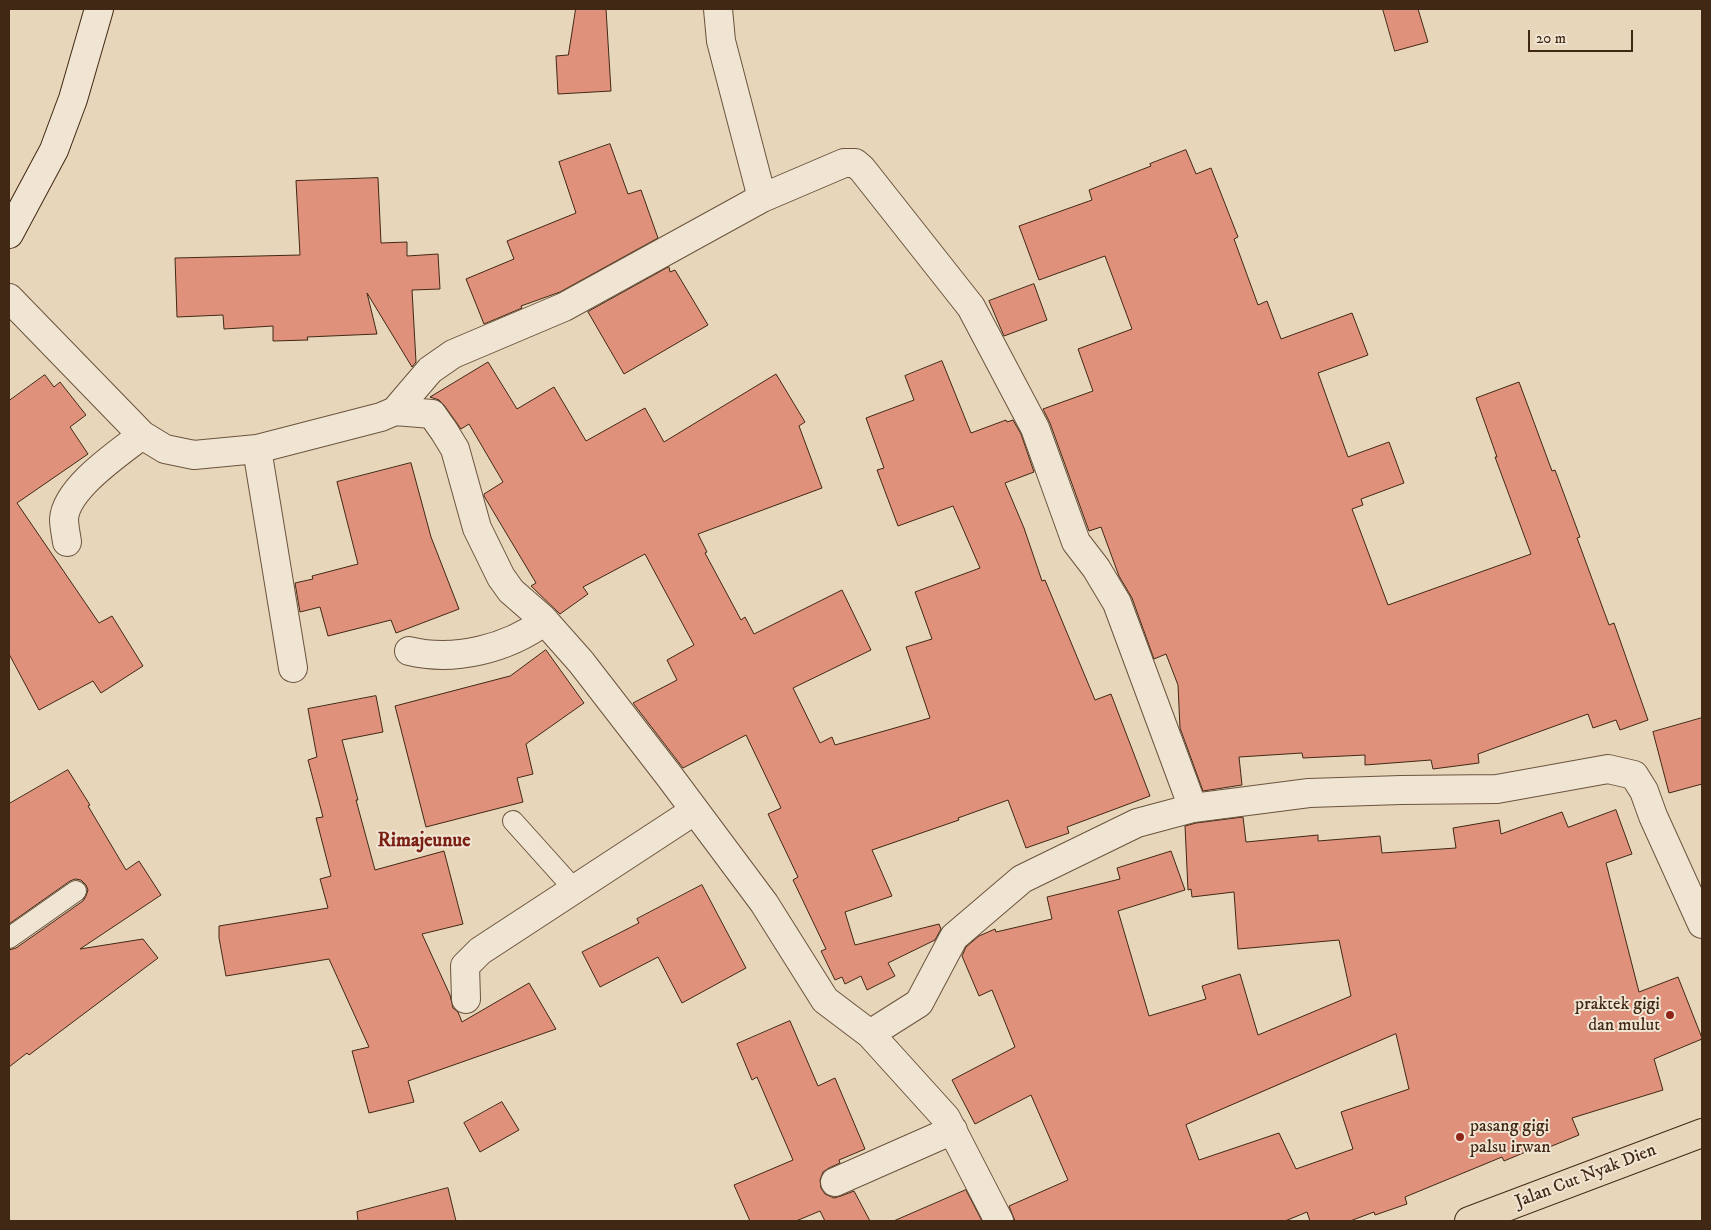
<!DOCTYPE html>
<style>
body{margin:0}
#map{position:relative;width:1711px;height:1230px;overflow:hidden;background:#e8d6ba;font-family:"IM FELL DW Pica",serif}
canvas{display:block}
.frame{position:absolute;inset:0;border:10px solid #412814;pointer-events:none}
.scale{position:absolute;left:1528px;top:30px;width:105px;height:22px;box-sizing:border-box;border:2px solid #412814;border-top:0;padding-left:6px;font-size:15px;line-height:18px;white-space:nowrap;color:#412814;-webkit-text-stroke:4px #f0e4d2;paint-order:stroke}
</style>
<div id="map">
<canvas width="1711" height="1230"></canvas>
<div class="frame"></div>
<div class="scale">20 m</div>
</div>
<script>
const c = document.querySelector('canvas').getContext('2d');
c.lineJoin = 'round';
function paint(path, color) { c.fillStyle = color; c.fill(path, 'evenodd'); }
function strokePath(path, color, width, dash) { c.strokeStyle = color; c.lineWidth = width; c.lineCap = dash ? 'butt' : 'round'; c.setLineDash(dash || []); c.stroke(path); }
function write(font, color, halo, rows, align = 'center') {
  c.font = font + ' "IM FELL DW Pica",serif'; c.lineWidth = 4; c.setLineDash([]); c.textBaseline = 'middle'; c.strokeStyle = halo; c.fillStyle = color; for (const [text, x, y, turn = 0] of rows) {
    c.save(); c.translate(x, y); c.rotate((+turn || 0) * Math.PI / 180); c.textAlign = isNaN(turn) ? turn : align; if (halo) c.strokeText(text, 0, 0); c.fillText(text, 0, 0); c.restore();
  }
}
const building = new Path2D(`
 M576,9H606L611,91L558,94L556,56L568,55Z
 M1383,9H1418L1428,42L1395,51Z
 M610,144L628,194L641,190L658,238L560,292L521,306L522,308L484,324L466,279L514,259L507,241L576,213L559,162Z
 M1186,150L1196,174L1211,168L1238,237L1234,239L1258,305L1267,301L1281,339L1352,313L1368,355L1318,373L1348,457L1389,442L1404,483L1361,499L1363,505L1352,509L1388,605L1531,554L1495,457H1497L1476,398L1519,382L1552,471L1555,470L1580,537L1577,538L1609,625L1614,623L1648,720L1620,730L1616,720L1593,728L1588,714L1478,754L1479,763L1433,769L1431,760L1365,765V755L1303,758L1302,753L1239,757L1242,785L1203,791L1180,728L1178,685L1166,654L1154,659L1132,598L1119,576L1101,527L1089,531L1050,423L1043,409L1093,391L1078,349L1132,329L1105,256L1039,280L1019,226L1092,200L1089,190L1151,166L1150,164Z
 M378,178L381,243L407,242V256L438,254L440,289L412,290L416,362L412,367L367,293L377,334L307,337L308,340L273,341V326L224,329L223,315L177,317L175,258L300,255L296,181Z
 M669,267L670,272L675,270L708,325L624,374L588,312Z
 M1034,284L1047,320L1004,336L989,301Z
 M942,361L971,433L1006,420L1007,422L1013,420L1021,434L1034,472L1005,483L1024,528L1042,581L1045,580L1095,700L1111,694L1150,796L1067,827L1069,833L1026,848L1008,800L958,818L959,820L872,850L892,896L845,912L855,945L939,924L941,929L935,940L888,963L895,976L867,990L861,976L845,984L842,977L835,980L821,951L826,949L793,880L798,877L768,814L781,808L746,735L683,768L633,703L677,680L667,660L694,645L645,554L583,587L588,594L560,614L531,586L536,583L484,496V494L503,482L469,424L461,429L444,405L439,400L430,397L488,362L517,409L554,387L586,441L645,408L664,442L776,374L805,422L799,426L822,488L698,534L707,552L705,553L741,620L745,617L754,634L842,590L871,650L793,688L820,743L832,737L835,745L930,718L906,647L932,639L915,592L980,568L953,506L898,526L877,470L884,468L866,418L914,400L905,376Z
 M45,375L54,387L60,382L86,415L70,427L88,454L17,503L99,623L112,616L143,666L101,693L93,681L39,710L9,654V401Z
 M411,463L431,537L459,609L396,633L391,620L328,636L320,607L300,612L295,583L313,579L312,576L358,564L337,482Z
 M546,650L584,703L526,744L533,774L517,778L523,802L426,827L395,706L510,676Z
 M376,696L383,732L342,740L358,800H356L375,870L444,851L463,924L422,934L450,995L453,1008L458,1012L462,1022L529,983L556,1029L408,1081L414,1102L369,1113L352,1051L369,1047L329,959L226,976L219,938V926L328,908L320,879L331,876L316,818L323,817L308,760L317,757L308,709Z
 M1702,718V784L1669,793L1653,732Z
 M68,770L90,805L88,806L126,870L139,861L161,895L80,949L143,939L158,958L29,1055L27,1053L9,1067V950L16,948L83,901L86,896L88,890L86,885L81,880L75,879L70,881L9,924V804Z
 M1616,810L1632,854L1606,863L1639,992L1678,977L1702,1038V1039L1654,1059L1663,1090L1572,1118L1579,1135L1542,1150L1540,1146L1504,1161L1502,1157L1405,1197L1407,1204L1375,1215L1374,1212L1350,1221H1310L1307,1212L1285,1221H1015L1009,1206L1068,1180L1031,1095L975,1124L952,1080L1015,1047L992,990L979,996L962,956L966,947L979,936L995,929L996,932L1052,919L1047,897L1120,879L1117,868L1171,851L1185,890L1118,911L1149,1016L1206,999L1202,986L1240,974L1258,1035L1351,996L1339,940L1238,949L1234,892L1192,897L1191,889L1188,890L1185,826L1196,823L1243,817L1246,842L1318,835V841L1380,836L1382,853L1456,848L1453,828L1499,820L1501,834L1562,812L1568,827ZM1396,1034L1409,1089L1341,1112L1353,1149L1296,1169L1279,1133L1199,1160L1186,1125Z
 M702,885L746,968L682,1003L658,957L600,987L582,952L639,923L637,919Z
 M790,1021L818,1086L835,1078L865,1149L839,1160L840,1163L829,1168L823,1172L820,1180L821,1188L825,1194L834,1198L841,1196L854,1191L870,1221H825L820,1211L796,1221H750L734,1185L793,1160L757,1077L752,1080L737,1044Z
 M502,1102L519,1130L480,1152L464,1123Z
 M448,1188L456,1221H358L357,1212Z
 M966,1190L982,1221H894Z`);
paint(building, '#df917c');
strokePath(building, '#412814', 1);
const lane = new Path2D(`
 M513,821L575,890
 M9,938L76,891`);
const street = new Path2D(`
 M718,9L721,41L762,198
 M9,298L142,435L165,449L194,455L257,449L381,417L395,411L432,414L444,431L455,449L477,528L501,577L511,591L542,618L581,662L670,777L764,903L825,1000L870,1034L946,1118L999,1221
 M395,411L430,370L453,354L564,307L762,198L844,163H855L862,169L971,307L1035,428L1076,542L1096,568L1117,603L1193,808
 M257,449L293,668
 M67,542C66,535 64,526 64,519C66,488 119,453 142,435
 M409,651C454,662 507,649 545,621
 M466,999L465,966L480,951L694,811
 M870,1034L919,1003L954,937L1022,879L1137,823L1193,808L1309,793L1401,790L1497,789L1608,769L1634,775L1644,791L1653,816L1702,924
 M835,1182L953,1130`);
const secondary = new Path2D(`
 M9,234L54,150L73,99L99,9`);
const highway = new Path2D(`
 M1469,1221L1702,1133`);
strokePath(lane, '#6b543e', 22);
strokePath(street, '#6b543e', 30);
strokePath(secondary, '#412814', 30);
strokePath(highway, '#412814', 30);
strokePath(lane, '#f0e4d2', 20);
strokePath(street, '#f0e4d2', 28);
strokePath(secondary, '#f0e4d2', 28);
strokePath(highway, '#e8d6ba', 28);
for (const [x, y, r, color] of [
 [1670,1015,5,"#8f2418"],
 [1460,1137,5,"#8f2418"]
]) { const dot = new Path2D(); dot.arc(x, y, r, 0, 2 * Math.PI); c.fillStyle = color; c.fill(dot); strokePath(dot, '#f0e4d2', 2); }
write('18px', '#412814', '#f0e4d2', [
 ["praktek gigi",1660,1005],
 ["dan mulut",1660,1026],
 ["pasang gigi",1470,1127,"left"],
 ["palsu irwan",1470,1148,"left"]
], 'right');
write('18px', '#412814', '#f0e4d2', [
 ["Jalan Cut Nyak Dien",1586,1177,-21]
]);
write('bold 20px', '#7a1f14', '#f0e4d2', [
 ["Rimajeunue",424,842]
]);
</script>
